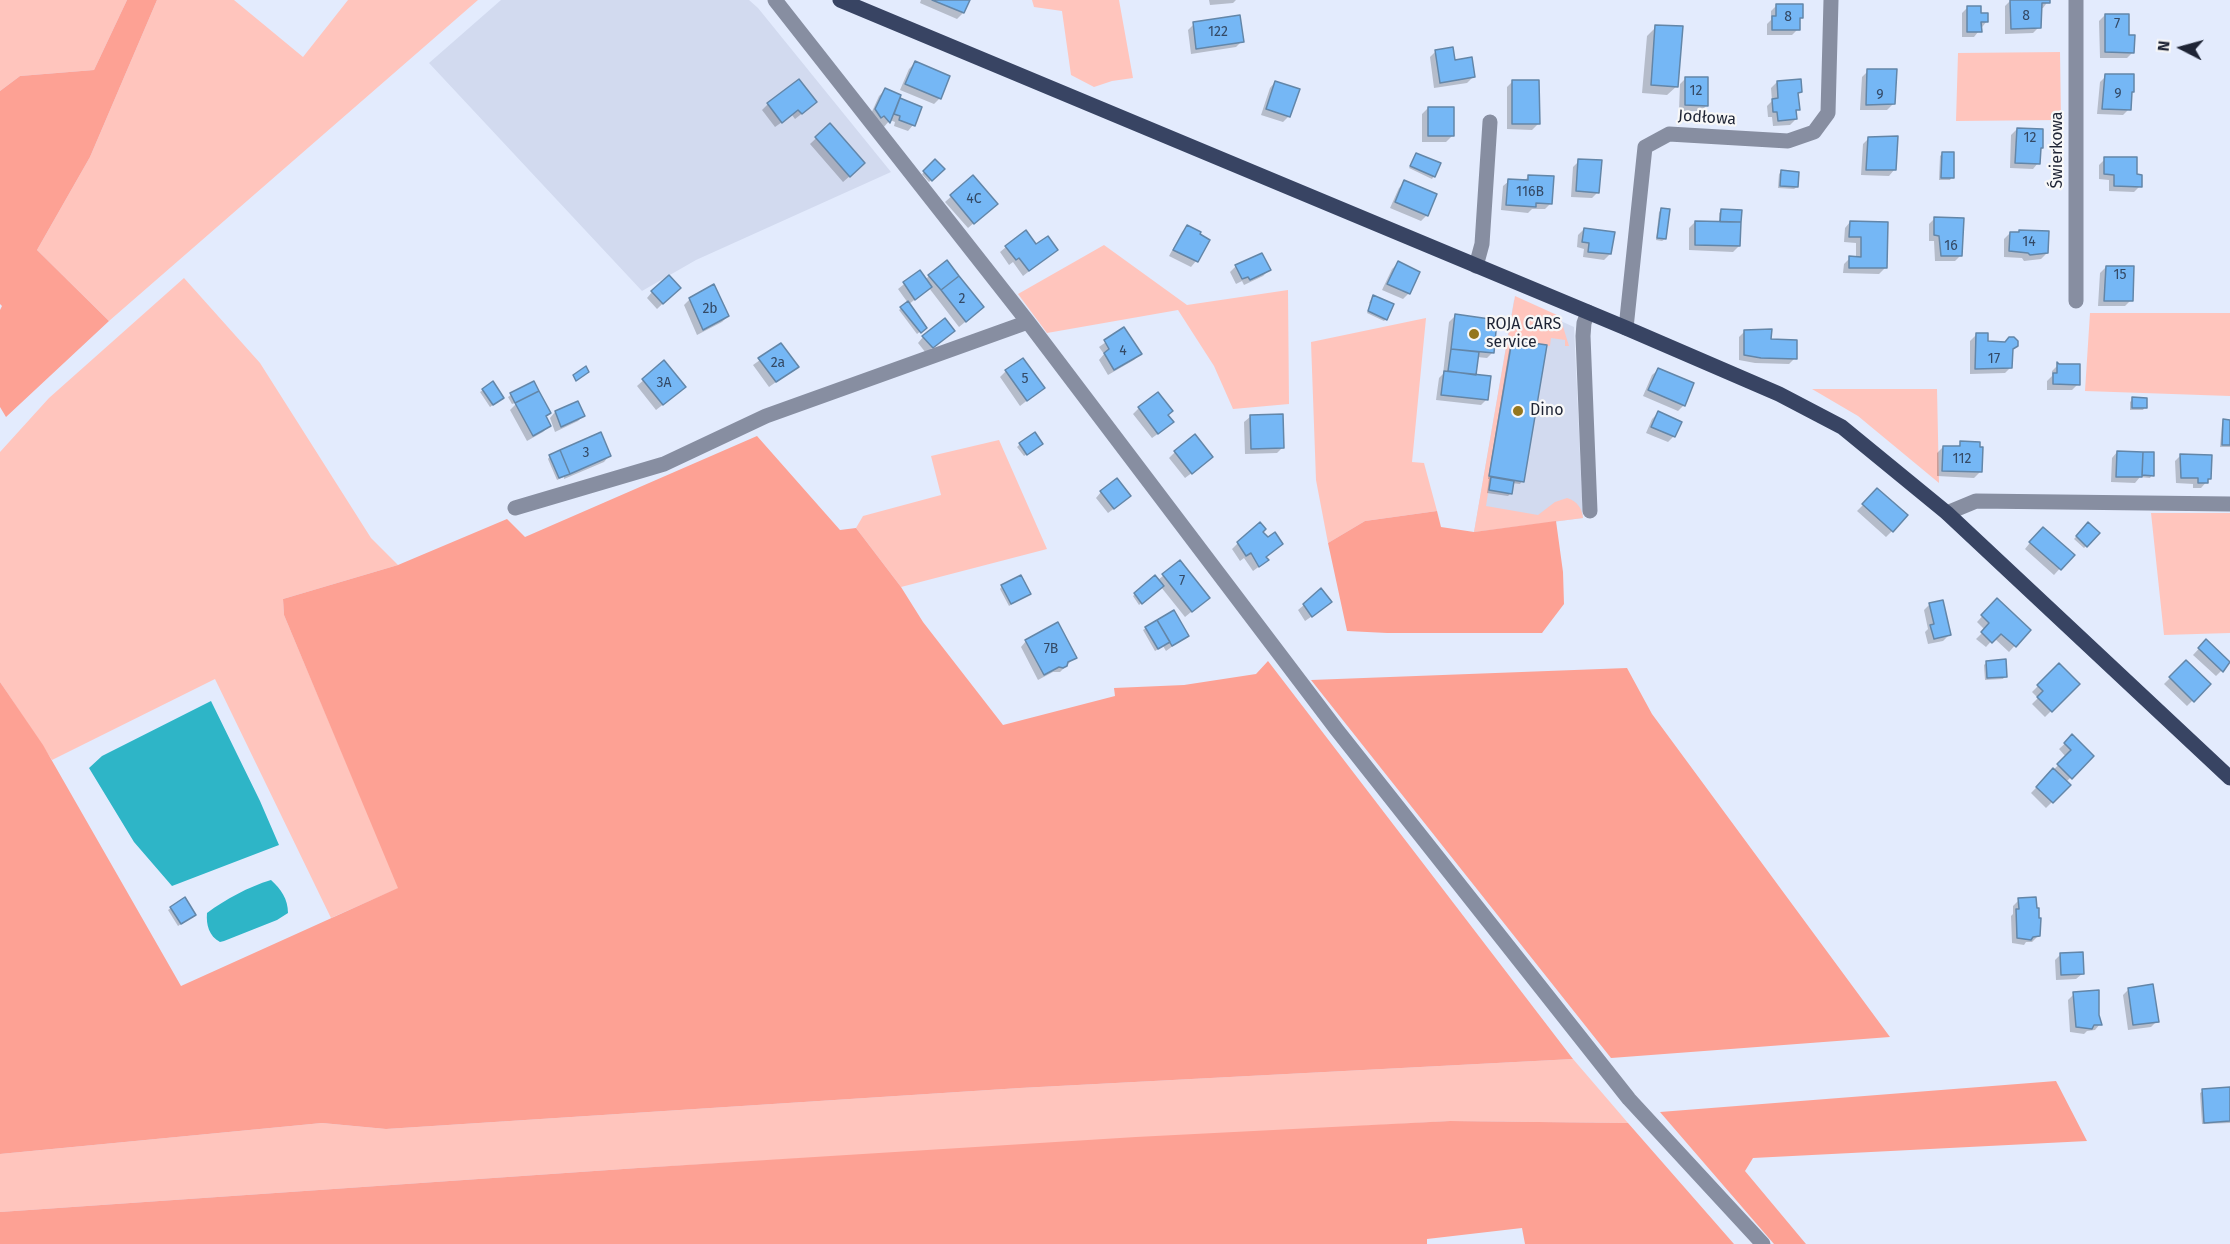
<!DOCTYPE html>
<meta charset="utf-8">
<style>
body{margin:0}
#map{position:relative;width:2230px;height:1244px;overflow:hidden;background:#e3ebfd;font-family:"Fira Sans",sans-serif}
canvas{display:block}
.north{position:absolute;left:2152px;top:18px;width:60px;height:60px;-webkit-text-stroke:4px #f8f8f8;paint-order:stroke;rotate:276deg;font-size:16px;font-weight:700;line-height:24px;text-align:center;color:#1e2435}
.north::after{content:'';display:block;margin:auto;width:21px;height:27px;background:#1e2435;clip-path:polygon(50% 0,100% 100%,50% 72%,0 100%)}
</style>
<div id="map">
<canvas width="2230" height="1244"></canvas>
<div class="north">N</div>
</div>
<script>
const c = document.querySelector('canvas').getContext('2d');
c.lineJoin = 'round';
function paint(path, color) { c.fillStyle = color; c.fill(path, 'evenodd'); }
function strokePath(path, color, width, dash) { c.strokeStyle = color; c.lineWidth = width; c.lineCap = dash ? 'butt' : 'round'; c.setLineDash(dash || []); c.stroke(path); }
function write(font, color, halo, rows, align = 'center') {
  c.font = font + ' "Fira Sans",sans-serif'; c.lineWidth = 4.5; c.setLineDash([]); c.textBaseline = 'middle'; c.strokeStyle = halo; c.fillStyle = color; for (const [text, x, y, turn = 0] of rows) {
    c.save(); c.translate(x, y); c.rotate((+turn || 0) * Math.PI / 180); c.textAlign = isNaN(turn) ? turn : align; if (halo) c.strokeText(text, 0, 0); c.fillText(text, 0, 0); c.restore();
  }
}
paint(new Path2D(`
 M501,0H749L758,8L891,172L696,260L642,291L429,63Z
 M1514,300L1574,327L1583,518L1474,532Z`), '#d2daef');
paint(new Path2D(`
 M0,0H127L94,70L20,76L0,91Z
 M157,0H234L303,57L348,0H478L109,321L37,250L90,157Z
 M1032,0H1119L1133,78L1112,81L1094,87L1071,75L1062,11L1034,7Z
 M2060,52L2061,120L1956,121L1958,53Z
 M1104,245L1187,305L1288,290L1289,404L1233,409L1214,366L1178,310L1047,333L1018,294Z
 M184,278L260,363L371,538L398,565L283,599L284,615L399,888L331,918L215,679L52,760L0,682V452L49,398Z
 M1515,296L1557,315L1561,320L1569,346H1565V340L1551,338L1550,346L1512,340L1486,506L1538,515L1555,502L1567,498C1577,501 1582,508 1583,518L1474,532Z
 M2090,313H2230V396L2085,391Z
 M1426,318L1412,462L1424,463L1437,511L1365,521L1328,543L1316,480L1311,342Z
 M1812,389H1937L1939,483L1858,416Z
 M999,440L1047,549L901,587L856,528L863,516L941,495L931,456Z
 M2151,513H2230V633L2164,635Z
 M1573,1059L1628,1123L1450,1121L638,1168L0,1212V1154L322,1123L386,1129L1020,1088Z`), '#ffc5bd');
paint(new Path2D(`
 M127,0H157L90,157L37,250L109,321L6,417L0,407V310L2,306L0,304V91L20,76L94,70Z
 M757,436L840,530L856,528L901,587L923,622L1003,725L1115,696L1114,688L1184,685L1256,674L1268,661L1573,1059L1020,1088L386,1129L322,1123L0,1154V682L43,745L181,986L398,888L284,615L283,599L398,565L507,519L525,537Z
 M1437,511L1441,527L1474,532L1556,521L1563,572L1564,604L1542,633H1387L1347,631L1328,543L1365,521Z
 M1627,668L1652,714L1890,1037L1611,1058L1311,680Z
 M2056,1081L2087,1141L1753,1158L1745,1171L1806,1244H1774L1660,1112Z
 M1450,1121L1628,1123L1734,1244H1525L1522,1228L1427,1239V1244H0V1212L638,1168L1136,1137Z`), '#fda194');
paint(new Path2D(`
 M211,701L260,801L279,845L172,886L134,842L89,768L102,756Z
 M271,880C281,889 288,899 288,913L277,920L224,941L220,942C209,936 206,925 207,913C226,899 248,887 271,880Z`), '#2eb5c7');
paint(new Path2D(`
 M921,0H968L963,13L957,19L920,3Z
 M1209,0H1236L1233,3L1210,5Z
 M2011,0H2049L2043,8H2040L2039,27L2033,33L2005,34V6Z
 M1777,5L1801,17L1799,20L1798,29L1792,35H1767V24L1771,20V11Z
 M1967,8L1980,14L1987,21L1974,37H1962V13Z
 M2105,15L2133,52L2127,58H2100L2099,21Z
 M1194,24L1242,41L1236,47L1191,54L1188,30Z
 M1656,27L1677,86L1667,95L1642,93L1647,36Z
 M1436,51L1453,62L1473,77L1467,83L1434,88L1430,57Z
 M915,63L940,98L934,104L900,90L909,69Z
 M1868,71L1893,104L1887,110H1860L1862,77Z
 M2106,76L2133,91L2130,94L2129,109L2123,115L2097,114L2100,82Z
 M1686,78L1707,105L1701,111H1679L1680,84Z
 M1513,81L1538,124L1532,130L1507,129V87Z
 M1275,82L1289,116L1283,122L1261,115L1270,88Z
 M1777,82L1800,92L1797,95L1798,109L1795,112L1796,119L1790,125L1773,126L1772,117H1768L1767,106L1772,101L1771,88Z
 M885,90L898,99L920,108L913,125L908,131L894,126L895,122L890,120L883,128L870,116L879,96Z
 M768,104L809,108L795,119L792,115L775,127L762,110Z
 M1428,108L1452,136L1446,142H1422V114Z
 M830,125L858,169L843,182L810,144Z
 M2017,129L2042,148L2040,150L2038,163L2033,169L2010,168L2011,135Z
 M1869,138L1894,170L1889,176L1861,175L1863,144Z
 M1943,153L1952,177L1950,180H1939L1940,156Z
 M1416,155L1434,176L1432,179L1409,168Z
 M2105,159L2135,176L2140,186L2134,192L2109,191V180L2099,179V165Z
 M935,161L943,169L929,182L922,174Z
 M1579,161L1598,192L1592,198L1571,197L1573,167Z
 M1781,172L1797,187L1794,189L1778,188L1779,174Z
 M1529,176L1551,203L1545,209H1532L1528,213L1501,210L1503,186L1509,181L1523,182Z
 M973,177L990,209L968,228L945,202Z
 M1405,182L1427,215L1421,221L1390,208L1399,188Z
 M1661,210L1665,239L1662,241L1656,240L1659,212Z
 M1721,211L1739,246L1733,252L1689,250V228L1695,222L1719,223V213Z
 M1935,218L1961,255L1955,261H1935L1934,241H1929V224Z
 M1850,222L1885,268L1879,274L1843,273L1844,264L1850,258H1856V243L1844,242L1845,228Z
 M1188,226L1208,241L1196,261L1191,267L1169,256L1182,232Z
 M1584,229L1610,254L1604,260L1583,257L1584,249L1577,247L1578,235Z
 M2010,233L2047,253L2041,259L2024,261L2022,258L2004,257V239Z
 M1036,246L1056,250L1023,276L1013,262L1009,265L1000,252L1006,247Z
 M1398,263L1418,273L1409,293L1403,299L1382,290L1392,269Z
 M1236,266L1269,270L1263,276L1244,285L1242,281L1236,284L1230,272Z
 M2106,267L2131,300L2125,306H2098L2100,273Z
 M919,272L925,280L929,276L976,313L959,327L929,288L908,305L925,328L917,334L899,310L908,303L898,289Z
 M714,286L728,316L722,322L697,335L684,305L690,299Z
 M679,288L657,309L647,298L652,292Z
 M1373,296L1386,319L1384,321L1367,313L1371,304L1369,303Z
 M1455,316L1493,352L1487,358L1477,357L1474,376L1487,399L1481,405L1436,400L1439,378L1443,374L1449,322Z
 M1124,329L1140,354L1134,360L1108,375L1099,360L1104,354L1099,347Z
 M1745,331L1770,340L1795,358L1789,364L1755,363L1739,360V337Z
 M1976,335L1987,343L2011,350V367L2005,373L1970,374V341Z
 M947,336L926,353L918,343L923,337Z
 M1513,341L1522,481L1520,484L1512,483L1510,494L1508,496L1487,493L1489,479H1488L1510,344Z
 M781,345L797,367L769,387L753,365Z
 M664,362L679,392L656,410L637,386Z
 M2058,365L2078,384L2072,390H2047V381L2052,376V371Z
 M1658,370L1684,405L1678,411L1643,396L1652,375Z
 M1006,371L1043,388L1020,406L1000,377Z
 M483,390L500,400L490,407L480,392Z
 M511,395L545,417L549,426L543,432L527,441L510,410L518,402L512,404L508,397Z
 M2133,399L2145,407L2143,410H2130V402Z
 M578,403L584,415L578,421L555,432L550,418L555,412Z
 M1139,408L1166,428L1152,438L1133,414Z
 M1658,413L1674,436L1668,442L1646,433L1652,419Z
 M1250,417L1283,447L1277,453L1245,454L1244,422Z
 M2224,421H2230V447H2220L2222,423Z
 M1961,443L1980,472L1974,478L1937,476V453L1943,447L1956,448Z
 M1020,444L1039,446L1024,456L1017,447Z
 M1175,452L1205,463L1185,478L1169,458Z
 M2117,452L2152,475L2150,478L2140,477L2135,483L2111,482L2112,458Z
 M2181,455L2210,478L2201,488H2193V484L2176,483L2175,461Z
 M550,456H609L604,462L564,479V477L557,480L548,459Z
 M1878,490L1892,531L1886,537L1857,511Z
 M1101,492L1123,502L1108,513L1096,498Z
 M2088,524L2098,534L2084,548L2074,539Z
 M1261,532L1265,558L1261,565L1253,571L1244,558L1240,561L1232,549L1238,543Z
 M2037,534L2072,555L2054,575L2025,549Z
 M1180,562L1202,603L1185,617L1161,587L1139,605L1133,596L1155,577L1158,580Z
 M1002,586L1029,594L1009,606L1000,589Z
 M1997,600L2029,630L2009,652L1994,638L1986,647L1976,639L1985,630L1977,622Z
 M1930,604L1949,635L1943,641L1928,644L1925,632L1928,629L1924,610Z
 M1304,605L1324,608L1305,621L1298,610Z
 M1146,628L1188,635L1166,651L1163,646L1155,651L1143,630Z
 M1026,641L1075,657L1060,672H1053L1038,680L1021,647Z
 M2206,641L2229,663L2216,676L2193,655Z
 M1987,662L2005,676L2003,679L1985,680L1984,665Z
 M2186,662L2209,684L2187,706L2164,684Z
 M2059,665L2078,684L2045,717L2032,704L2038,698L2032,692Z
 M2072,737L2092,756L2066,782L2069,785L2046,808L2031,793L2066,757L2059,749Z
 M2019,900L2038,936L2032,942H2026L2024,945L2012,943L2011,916L2013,914V906Z
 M171,908L192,917L178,926L168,910Z
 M2061,954L2082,974L2076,979L2056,980L2055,960Z
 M2129,989L2157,1021L2151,1027L2128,1030L2123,995Z
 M2074,994L2098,1015L2100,1024L2095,1030L2087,1031L2084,1034L2070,1032L2068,1000Z
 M2230,1089V1123L2202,1124L2200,1093L2203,1091Z`), '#0003');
const building = new Path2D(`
 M932,0H970L964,13Z
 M2010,0H2050V3H2042L2041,28L2011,29Z
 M1776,4H1803V18H1800V30H1772V16H1776Z
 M1967,6H1981V13H1988V22H1981L1982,32H1967Z
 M2105,14H2129V35H2135L2134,53L2105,52Z
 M1240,15L1244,42L1196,49L1193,22Z
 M1655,25L1683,26L1678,87L1651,85Z
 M1453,47L1455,60L1472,57L1475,77L1440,83L1435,50Z
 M915,61L950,76L941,99L905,84Z
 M1867,69H1897L1895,104L1866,105Z
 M2105,74H2134V92H2132L2131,110L2102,109Z
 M1685,77H1708V106L1685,105Z
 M799,79L817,102L802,114L798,110L782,123L767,103Z
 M1801,79L1802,92L1798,93L1800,110H1796L1797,119L1778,121L1777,112H1773L1772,99L1778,98L1777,81Z
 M1512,80H1539L1540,124H1512Z
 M1275,81L1300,89L1290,117L1266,109Z
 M885,88L901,95L890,123L884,116L881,118L875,109Z
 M900,98L922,107L915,126L899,120L900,116L894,114Z
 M1428,107H1454V136H1428Z
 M830,123L865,163L850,177L815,137Z
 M2017,128L2043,129V148H2041L2040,164L2015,163Z
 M1898,136L1896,170H1866L1868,137Z
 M1942,152H1954V178H1941Z
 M1416,153L1441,163L1435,177L1410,166Z
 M2104,157H2137V174L2142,175V187L2114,186V175L2104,174Z
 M935,159L945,169L932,181L923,171Z
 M1578,159L1602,160L1599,193L1576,191Z
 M1781,170L1799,172L1798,187L1780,186Z
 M973,175L998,204L974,224L950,195Z
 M1528,175L1554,176L1552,204L1536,203V207L1506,205L1508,179L1528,180Z
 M1404,180L1437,194L1428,216L1395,202Z
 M1661,208L1670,209L1666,239L1657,238Z
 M1721,209L1742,210L1741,222H1720Z
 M1934,217L1964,218L1962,256H1941L1939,236L1934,235Z
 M1695,221L1741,222L1740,246L1695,245Z
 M1850,221L1888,222L1887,268H1849V256L1861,257V237H1849Z
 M1187,225L1201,232L1200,234L1210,240L1198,262L1173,250Z
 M1584,228L1615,232L1611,254L1588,252L1589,243L1582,242Z
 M1026,230L1036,244L1048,236L1058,250L1029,271L1019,258L1016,260L1005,246Z
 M2019,230L2049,231L2048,253L2030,255L2028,253L2009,251L2010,232H2019Z
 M1262,253L1271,270L1250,280L1248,277L1242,279L1235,265Z
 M947,260L959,276L941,290L928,275Z
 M1398,261L1420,272L1410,294L1387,284Z
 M2106,266H2134L2133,301H2104Z
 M920,270L932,287L915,300L903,282Z
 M669,275L681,288L663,304L651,291Z
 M959,276L984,307L966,322L941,290Z
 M714,284L729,316L703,330L689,298Z
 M1373,295L1394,304L1387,320L1368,311Z
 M908,301L927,328L921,333L900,307Z
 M1455,314L1497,320L1494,353L1451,349Z
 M945,318L955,331L933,348L922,336Z
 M1124,327L1142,354L1114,370L1104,353L1109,349L1104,340Z
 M1772,329L1771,339L1797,340V359L1761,358L1744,355V330Z
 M1976,333H1988V341L2005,342L2009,337H2014L2018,341V346L2013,349L2012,368L1975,369Z
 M1512,340L1547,345L1524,482L1489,476Z
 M781,343L799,367L776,382L758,358Z
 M1451,349L1479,352L1476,375L1448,371Z
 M1023,358L1045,388L1027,401L1005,370Z
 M664,360L686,387L663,405L642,379Z
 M2057,362L2059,364H2080V385L2053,384V373H2057Z
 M586,366L589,372L576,381L573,375Z
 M1658,368L1694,383L1685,406L1648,390Z
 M1444,371L1491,376L1488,400L1441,395Z
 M493,381L504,398L493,405L482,389Z
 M534,381L539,391L515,403L510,393Z
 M539,391L551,413L546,416L551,426L533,436L515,403Z
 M1158,392L1173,411L1168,415L1174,422L1158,434L1138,407Z
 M2132,397L2147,398V408H2132Z
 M578,401L585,416L561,427L555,411Z
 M1658,411L1682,422L1675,437L1651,427Z
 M1283,414L1284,448L1251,449L1250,415Z
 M2223,419L2230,420V445H2222Z
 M601,432L611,456L570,474L560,450Z
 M1035,432L1043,444L1027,455L1019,443Z
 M1195,434L1213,457L1192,474L1174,451Z
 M1960,441L1980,442V447H1983L1982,472L1942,471L1943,446H1960Z
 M560,450L570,474L559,478L549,455Z
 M2117,451L2143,452L2142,477H2116Z
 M2143,452H2154V476L2142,475Z
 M2180,454L2212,455L2211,479H2208V483H2198V478H2181Z
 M1491,477L1514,481L1512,494L1489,490Z
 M1117,478L1131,496L1114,509L1100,491Z
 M1877,488L1908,515L1893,532L1862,504Z
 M1260,522L1266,529L1263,532L1268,537L1275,532L1283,544L1266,557L1269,560L1259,567L1251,553L1246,556L1237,542Z
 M2088,522L2100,533L2087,547L2076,536Z
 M2043,527L2075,555L2061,570L2029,542Z
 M1180,560L1210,598L1192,612L1162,574Z
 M1021,575L1031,594L1011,604L1001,585Z
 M1155,575L1164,586L1142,604L1134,593Z
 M1321,588L1332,602L1312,617L1303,604Z
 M1997,598L2031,630L2016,647L2001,634L1992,643L1981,632L1989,623L1981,615Z
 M1943,600L1951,635L1934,639L1930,625L1934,624L1929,603Z
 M1174,610L1189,636L1172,646L1157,620Z
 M1157,620L1170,642L1158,649L1145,627Z
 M1058,622L1077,658L1068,662L1067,666L1063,668L1059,667L1044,675L1025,640Z
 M2206,639L2230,662L2223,672L2198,648Z
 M2006,659L2007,677L1987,678L1986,661Z
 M2186,660L2211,684L2194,702L2169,677Z
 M2059,663L2080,684L2052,712L2037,697L2043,691L2037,685Z
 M2072,734L2094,756L2072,779L2057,764L2071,750L2064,743Z
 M2053,768L2071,785L2053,803L2036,787Z
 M185,897L196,915L181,924L170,907Z
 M2036,897L2037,908H2039V918H2041L2040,936L2033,937L2031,940L2017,938L2016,909H2019L2018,898Z
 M2083,952L2084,974L2061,975L2060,953Z
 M2153,984L2159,1022L2133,1025L2128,988Z
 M2099,990V1015L2102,1025H2094L2092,1029L2076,1027L2073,992Z
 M2230,1087V1121L2204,1123L2202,1089Z`);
paint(building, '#75b7f5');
strokePath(building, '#6386a8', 1.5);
strokePath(new Path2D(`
 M775,0L1028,322L1337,730L1629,1099L1763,1244
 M1476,266L1482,244L1490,122
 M2076,301V0
 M1588,312L1584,323L1583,336L1590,511
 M1626,328L1645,147L1669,134L1788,141L1814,132L1828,113L1831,0
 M515,508L664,464L766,416L1028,322
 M1947,513L1976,501L2230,504`), '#878ea1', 15);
strokePath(new Path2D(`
 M840,0L1626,328L1779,394L1842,427L1947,513L2230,778`), '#384463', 15);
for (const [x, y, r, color] of [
 [1474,334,6,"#95771e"],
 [1518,411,6,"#95771e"]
]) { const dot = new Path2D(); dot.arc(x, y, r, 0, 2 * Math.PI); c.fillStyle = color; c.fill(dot); strokePath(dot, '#f8f8f8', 2); }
write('14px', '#344965', null, [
 ["8",2026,16],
 ["8",1788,17],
 ["7",2117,24],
 ["122",1218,32],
 ["12",1696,91],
 ["9",2118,94],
 ["9",1880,95],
 ["12",2030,138],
 ["116B",1530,192],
 ["4C",974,199],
 ["14",2029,242],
 ["16",1951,246],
 ["15",2120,275],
 ["2",962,299],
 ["2b",710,309],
 ["4",1123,351],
 ["17",1994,359],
 ["2a",778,363],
 ["5",1025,379],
 ["3A",664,383],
 ["3",586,453],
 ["112",1962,459],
 ["7",1182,581],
 ["7B",1051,649]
]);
write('16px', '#1e2435', '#f8f8f8', [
 ["Jodłowa",1707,118,4],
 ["Świerkowa",2058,150,-90]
]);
write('16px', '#1e2435', '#f8f8f8', [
 ["ROJA CARS",1486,325],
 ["service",1486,343],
 ["Dino",1530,411]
], 'left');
</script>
